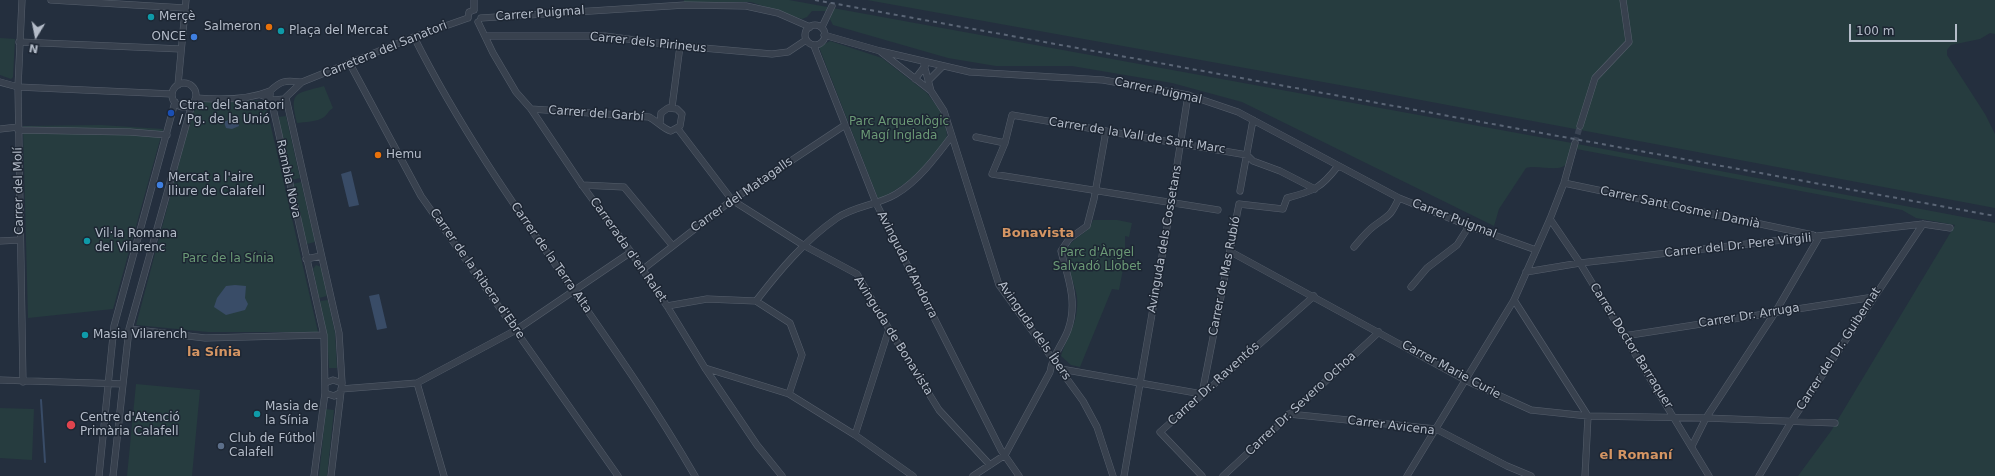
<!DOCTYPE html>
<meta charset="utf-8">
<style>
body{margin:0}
#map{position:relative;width:1995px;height:476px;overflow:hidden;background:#242f3e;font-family:"DejaVu Sans",sans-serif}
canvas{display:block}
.north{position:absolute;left:16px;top:16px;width:40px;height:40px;-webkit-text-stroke:3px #1d2633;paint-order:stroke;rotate:190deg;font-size:11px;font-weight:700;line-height:16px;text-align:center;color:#b4bcc9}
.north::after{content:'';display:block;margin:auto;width:14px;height:18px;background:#b4bcc9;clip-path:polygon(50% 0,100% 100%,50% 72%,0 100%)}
.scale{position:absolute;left:1849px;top:24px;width:108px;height:18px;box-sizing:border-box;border:2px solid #b4bcc9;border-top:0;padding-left:5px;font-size:12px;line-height:14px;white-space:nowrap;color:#b4bcc9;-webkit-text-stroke:3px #1d2633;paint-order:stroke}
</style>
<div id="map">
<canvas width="1995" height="476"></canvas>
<div class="north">N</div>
<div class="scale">100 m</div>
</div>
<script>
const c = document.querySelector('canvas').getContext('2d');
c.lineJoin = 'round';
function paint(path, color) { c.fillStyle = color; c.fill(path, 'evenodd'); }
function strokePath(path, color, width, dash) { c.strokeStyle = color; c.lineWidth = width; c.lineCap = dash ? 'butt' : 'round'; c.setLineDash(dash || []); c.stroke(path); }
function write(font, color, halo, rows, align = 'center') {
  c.font = font + ' "DejaVu Sans",sans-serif'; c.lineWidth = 3; c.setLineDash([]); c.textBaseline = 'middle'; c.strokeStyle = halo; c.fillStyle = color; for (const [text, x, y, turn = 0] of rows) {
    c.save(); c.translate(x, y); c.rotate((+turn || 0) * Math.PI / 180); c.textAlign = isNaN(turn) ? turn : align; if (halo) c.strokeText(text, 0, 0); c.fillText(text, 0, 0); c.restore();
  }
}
paint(new Path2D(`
 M684,0H789L1572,143L1995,223V476H1798L1831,431L1955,225L1916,218L1902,210L1571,148C1570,153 1569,160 1566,164C1560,173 1537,164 1526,168L1499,209L1494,226L1242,102L1172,83L1072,66H996L948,58L833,25L826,11H812L807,17L802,19L751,2H684Z
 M867,0H1995V34L1990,33L1980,39L1951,45L1947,50V55L1985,114L1995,134V208L1373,91Z
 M0,38L15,39L13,77L11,79L0,75Z
 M830,41L882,58L927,93L946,119L947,142L922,172L879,201L819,47Z
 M324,86L333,108C328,111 328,114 324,117C317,122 305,122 297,123C289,91 295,94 324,86Z
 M261,100L266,105L318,332H208L136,325L194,107L203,102Z
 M286,116L300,178L292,180L278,117Z
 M101,125L163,129L113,309L28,318L23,126Z
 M301,182L315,242L307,244L293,184Z
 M1093,220H1117L1132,223L1129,237L1125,236V259L1119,290L1112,289L1080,367L1071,365L1061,356C1068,334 1079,323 1077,297C1075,283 1065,264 1067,252C1070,236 1089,236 1093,220Z
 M316,265L321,267L327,296L319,298L313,269Z
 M328,300L335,333L337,368H329L327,335L320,301Z
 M136,384L200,390L192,476H127Z
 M0,408L34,409L32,460L0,458Z
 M326,409L334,410L327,476H319Z`), '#263c3f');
paint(new Path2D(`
 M230,119L238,121L239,126L232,129L226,128L224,122Z
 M351,171L359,205L349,207L341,174Z
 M235,285L246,286L245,298L248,304L245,310L226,315L214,307L217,298L226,286Z
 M379,294L387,328L377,330L369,296Z`), '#394c67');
strokePath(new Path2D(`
 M41,400L45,462`), '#394c67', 2);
strokePath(new Path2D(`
 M1575,143L1580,126`), '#3a4453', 6, [6, 3]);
const street = new Path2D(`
 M22,0L18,87L23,382
 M51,0L185,8
 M474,0V10
 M468,18L469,12L474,10
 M481,18L685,5L746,6L778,13L810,27
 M478,22L493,53L516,92L531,109L582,185L631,252L667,306L705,368L757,445L782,476
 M805 35a10 10 0 1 1 20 0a10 10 0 1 1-20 0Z
 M822,27L832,6
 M824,35L880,51L970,72L1103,80L1188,95L1238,112L1399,198L1469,226L1536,250
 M485,36H605L680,46L772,54L788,52L806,40
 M414,37C492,193 608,325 695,476
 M19,42L181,49
 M814,46L876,203L1001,450L1019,476
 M881,52L931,91L944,111L999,285L1083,401L1097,427L1113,476
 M923,61L931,91
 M350,64L421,196L618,476
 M915,79L925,66
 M929,80L943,66
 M0,82L18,87L172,94
 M172 95a12 12 0 1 1 24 0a12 12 0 1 1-24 0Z
 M178,85L186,0
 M261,95L274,100L284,99L302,82L414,37L468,18
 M270,95V91C283,79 286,81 302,82
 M196,98C219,100 248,100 270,91
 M286,98L339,333L342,383L331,476
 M271,99L324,335L325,393L314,476
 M672,107L680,46
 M531,109L649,117C657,121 663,129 671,131L680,126L682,114L677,109L668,108L661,113L660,123
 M1580,126L1595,78L1629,42L1623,0
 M0,129L18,127
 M678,129L732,200L803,245L857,274L889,329L939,410L990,465
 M18,130L130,132L167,135
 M976,137L1005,143
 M1564,183L1813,235
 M582,185L624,187L672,245
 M1240,191L1253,120
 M1218,210L992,174L1005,143L1012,115L1247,155L1253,161L1280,171L1315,189
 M1550,219L1580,263L1709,476
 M0,241L20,240
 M1354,247C1360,240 1366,232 1374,226C1390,214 1390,217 1399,198
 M1231,252L1465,380L1531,410L1588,416L1706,418L1835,423
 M306,259L321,256
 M642,270L732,200L845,125
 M1526,272L1580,263L1923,224L1950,228
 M1411,287L1427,268L1457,245L1469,226
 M1514,300L1588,416L1585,476
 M756,301C780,270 804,241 837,218C854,206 878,205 896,194C918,181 936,157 951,137
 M667,306L707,299L756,301L790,323L802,355L789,394
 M129,329L205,338L324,335
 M1624,336L1874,297
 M705,368L789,394L855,435L913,476
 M1061,369L1202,394L1239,204L1283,209L1287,198C1314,191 1321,188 1338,166
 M0,380L123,384
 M325,383L333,380L342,383
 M417,383L444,476
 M341,389L417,383L516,330L631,252
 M325,393L334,396L340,393
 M1289,414L1436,429L1507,466L1531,476
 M855,435L889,329
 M1692,446L1706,418L1776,311L1819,237
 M99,476L114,326L175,102
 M113,476L129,329L192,104
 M973,476L1005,455L1050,372C1053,353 1062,346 1068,330C1078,302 1068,278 1061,251L1069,239L1087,226L1094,199L1106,131
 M1124,476L1171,204L1188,95
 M1202,476L1160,432L1314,296
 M1223,476L1379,332
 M1407,476L1514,300L1550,219L1564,183L1575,143
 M1759,476L1791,422L1923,224`);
strokePath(street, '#565f6c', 7);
strokePath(street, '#38414e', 6);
strokePath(new Path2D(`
 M815,0L1995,216`), '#5a6575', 2, [4, 4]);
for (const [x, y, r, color] of [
 [151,17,4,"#0f9aa8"],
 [269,27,4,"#e8710a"],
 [281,31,4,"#0f9aa8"],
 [194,37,4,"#3f7fe0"],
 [171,113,4,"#1a4fb4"],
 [378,155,4,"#e8710a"],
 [160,185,4,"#3f7fe0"],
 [87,241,4,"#0f9aa8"],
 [85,335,4,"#0f9aa8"],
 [257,414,4,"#0f9aa8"],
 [71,425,5,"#e0444e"],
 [221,446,4,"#5c6f8a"]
]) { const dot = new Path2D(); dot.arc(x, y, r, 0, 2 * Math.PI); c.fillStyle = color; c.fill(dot); strokePath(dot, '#1d2633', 1.5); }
write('12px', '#b4bcc9', '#1d2633', [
 ["Carrer Puigmal",540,14,-4],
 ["Carrer dels Pirineus",648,43,6],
 ["Carretera del Sanatori",385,50,-22],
 ["Carrer Puigmal",1158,91,12],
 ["Carrer del Garbí",596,114,4],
 ["Carrer de la Vall de Sant Marc",1137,136,9],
 ["Rambla Nova",288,179,78],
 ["Carrer del Molí",19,191,-91],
 ["Carrer del Matagalls",742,195,-35],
 ["Carrer Sant Cosme i Damià",1680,208,12],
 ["Carrer Puigmal",1454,219,21],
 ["Avinguda dels Cossetans",1165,239,-80],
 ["Carrer del Dr. Pere Virgili",1738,246,-6],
 ["Carrerada d'en Ralet",628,250,55],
 ["Carrer de la Terra Alta",551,258,55],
 ["Avinguda d'Andorra",907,265,63],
 ["Carrer de la Ribera d'Ebre",477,274,55],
 ["Carrer de Mas Rubió",1225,276,-79],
 ["Carrer Dr. Arruga",1749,316,-9],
 ["Avinguda dels Íbers",1034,331,55],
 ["Avinguda de Bonavista",893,336,58],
 ["Carrer Doctor Barraquer",1631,346,58],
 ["Carrer del Dr. Guibernat",1839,349,-57],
 ["Carrer Marie Curie",1451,370,28],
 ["Carrer Dr. Raventós",1214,384,-42],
 ["Carrer Dr. Severo Ochoa",1301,404,-43],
 ["Carrer Avicena",1391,426,7]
]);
write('12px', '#b4bcc9', '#1d2633', [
 ["Merçè",159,17],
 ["Salmeron",261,27,"right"],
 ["Plaça del Mercat",289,31],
 ["ONCE",186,37,"right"],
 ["Ctra. del Sanatori",179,106],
 ["/ Pg. de la Unió",179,120],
 ["Hemu",386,155],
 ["Mercat a l'aire",168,178],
 ["lliure de Calafell",168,192],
 ["Vil·la Romana",95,234],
 ["del Vilarenc",95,248],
 ["Masia Vilarench",93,335],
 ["Masia de",265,407],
 ["la Sínia",265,421],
 ["Centre d'Atenció",80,418],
 ["Primària Calafell",80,432],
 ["Club de Fútbol",229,439],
 ["Calafell",229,453]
], 'left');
write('12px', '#6b9a76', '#1d2633', [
 ["Parc Arqueològic",899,122],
 ["Magí Inglada",899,136],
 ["Parc d'Àngel",1097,253],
 ["Salvadó Llobet",1097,267],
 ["Parc de la Sínia",228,259]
]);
write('bold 13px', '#d59563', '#1d2633', [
 ["Bonavista",1038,234],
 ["la Sínia",214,353],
 ["el Romaní",1636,456]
]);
</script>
